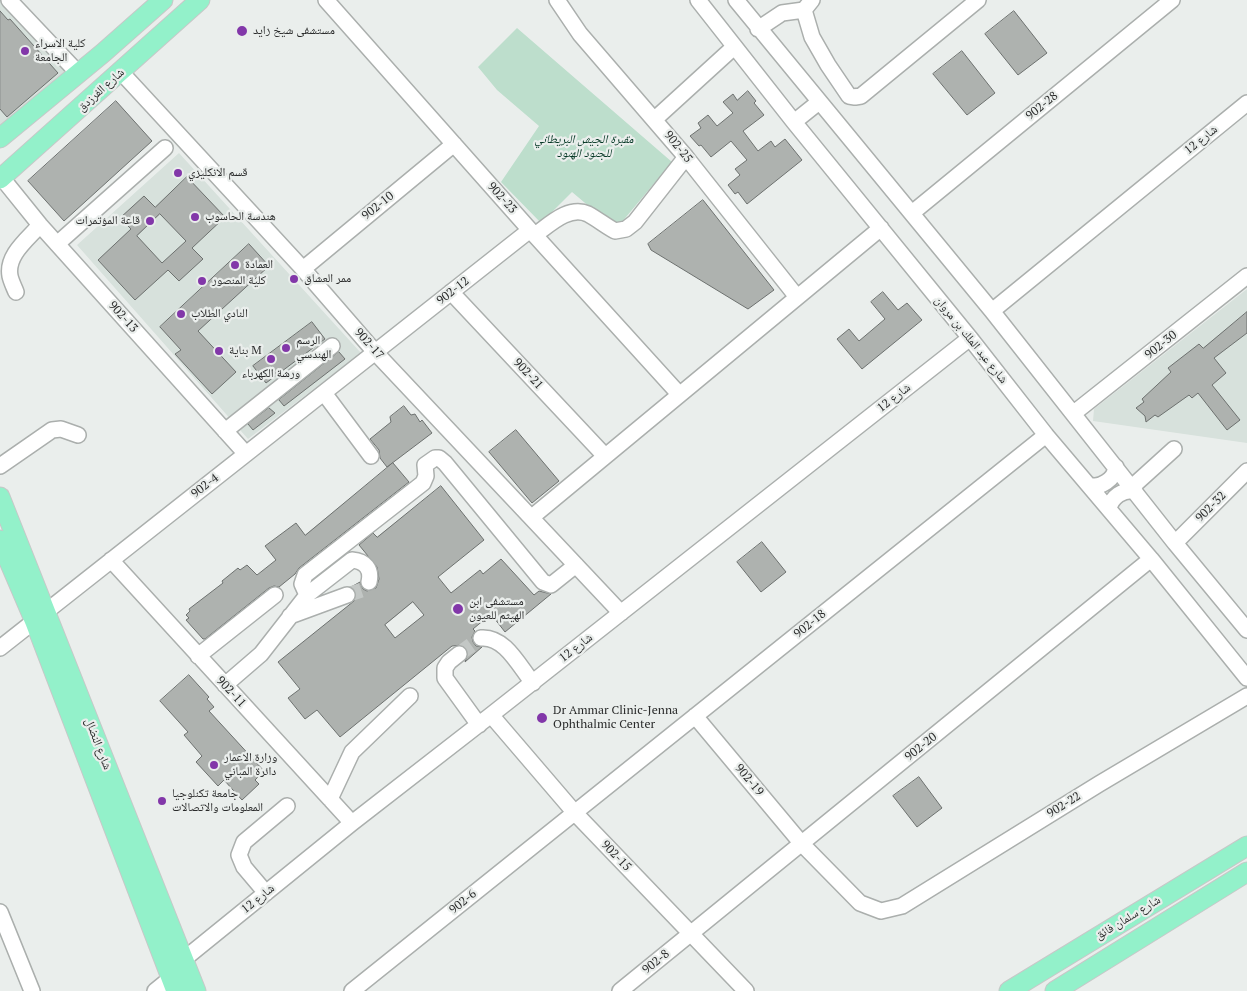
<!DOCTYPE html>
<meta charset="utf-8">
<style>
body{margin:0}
canvas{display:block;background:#eaeeec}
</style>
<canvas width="1247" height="991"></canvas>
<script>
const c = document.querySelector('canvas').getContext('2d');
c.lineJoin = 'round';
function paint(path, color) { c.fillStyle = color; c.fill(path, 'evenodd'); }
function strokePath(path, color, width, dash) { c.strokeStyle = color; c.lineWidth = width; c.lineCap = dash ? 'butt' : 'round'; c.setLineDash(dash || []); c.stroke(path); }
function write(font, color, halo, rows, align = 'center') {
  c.font = font + ' "PT Serif","Noto Naskh Arabic",serif'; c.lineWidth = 4.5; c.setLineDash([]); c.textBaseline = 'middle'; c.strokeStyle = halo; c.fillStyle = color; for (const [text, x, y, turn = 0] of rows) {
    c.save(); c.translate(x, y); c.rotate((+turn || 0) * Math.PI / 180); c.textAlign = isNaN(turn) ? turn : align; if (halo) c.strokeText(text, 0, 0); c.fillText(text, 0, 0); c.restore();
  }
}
paint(new Path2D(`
 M0,0L67,70L0,130Z
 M179,153L361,353L248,439L77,245Z
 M1247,289V443L1093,421L1094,409Z`), '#d7e1dc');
paint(new Path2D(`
 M517,28L672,162L616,229L572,192L541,223L501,182L539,126L497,90L478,67Z`), '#bddecc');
const building = new Path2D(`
 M0,11L8,20L10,19L58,73L7,117L0,109Z
 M1014,11L1047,53L1018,75L985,34Z
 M962,51L995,93L967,115L933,74Z
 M748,91L756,101L754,103L764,115L743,131L758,151L771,141L775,147L785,139L802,160L747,204L738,192L735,194L728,185L740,175L735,169L747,160L731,141L711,157L701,145L699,146L690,136L701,128L698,123L708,115L717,126L733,113L723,102L733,94L737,100Z
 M116,101L152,141L64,221L28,181Z
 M187,177L225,217L192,248L203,259L179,281L168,270L135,300L98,260L131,229L120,218L144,196L155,207ZM160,214L186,241L162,263L137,236Z
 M703,200L774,290L748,309L651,250L648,244Z
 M249,244L269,266L198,331L236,372L212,394L175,354L181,350L160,327Z
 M883,292L898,310L907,303L922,320L862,369L837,339L849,329L859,341L885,319L871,302Z
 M1247,312V333L1214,358L1226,373L1212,385L1240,420L1227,430L1198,393L1192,398L1189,395L1158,417L1155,415L1146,422L1145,416L1136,408L1144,402L1142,399L1171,372L1168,368L1199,344L1203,348Z
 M312,322L325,339L266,383L253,366Z
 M339,352L345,359L284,406L279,400Z
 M404,406L411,415L415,414L420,422L422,420L432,433L387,467L380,458L379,450L370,439L391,422L390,417Z
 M269,408L275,413L253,430L248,424Z
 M516,430L559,481L532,503L489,452Z
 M393,463L409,482L299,568L295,574L279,587L274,586L269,588L205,639H203L186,620L189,618L186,615L190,611L189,609L223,583L222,581L238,568L240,570L247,565L257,575L276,560L265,546L296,523L305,535Z
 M441,486L484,540L438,577L451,593L480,570L483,574L501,559L534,595L539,591L551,594L505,632L491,614L473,629L475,631L472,637L473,642L476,646L482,647L465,662L468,653L466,648L462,645L452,646L340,737L317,710L305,719L288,698L300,689L278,662L354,601L356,592L351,587L360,582L363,589L367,591L376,588L379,579L377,567L359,545L373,533L377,537ZM413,602L424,615L395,638L385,625Z
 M762,542L786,572L761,592L737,562Z
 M189,675L209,697L207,699L214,707L209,711L264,771L255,780L259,784L242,800L224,780L218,786L196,762L202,756L184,735L188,732L160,701Z
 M919,777L942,808L917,827L893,796Z`);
paint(building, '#aeb2af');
strokePath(building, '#6d716f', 1);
strokePath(new Path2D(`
 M347,595L362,590L369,582
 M459,654L481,638`), '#c3c7c5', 15, [15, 8]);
const minor = new Path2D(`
 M9,0L78,73
 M326,0L530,230L679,394
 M557,0L580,34L686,157L797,297
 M698,0L794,122L970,338L1046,435L1151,559L1247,678
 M736,0L992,311L1175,543L1247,630
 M804,10L812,37L828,65L849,96L855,97L861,96L978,0
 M758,29L782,13L804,10L812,0
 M121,72L303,269L375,352L621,613
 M655,119L734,47
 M794,122L819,102
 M2,178L40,225L246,454
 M912,213L1172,0
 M535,235C549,225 569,205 588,214C597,219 606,226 615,231L626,229L635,222L686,157
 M57,244L165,148
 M303,269L454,144
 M16,292C14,287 11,281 10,276C6,255 28,239 40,225
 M451,292L605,456
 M992,311L1247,103
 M324,393L371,456
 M1074,413L1247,276
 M225,431L332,346
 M0,466L52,430L61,429L78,435
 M1089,485C1100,489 1115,479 1116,467
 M1132,487L1174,449
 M1109,509C1111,497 1123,489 1135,491
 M532,517L881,228
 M1175,543L1247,471
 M111,560L352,823
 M307,595L302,584L305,575L423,483L426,476L425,465L435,458H439L445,463L543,582L551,585L576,565
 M290,616L347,595
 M481,638C505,636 519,666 533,683
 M0,648L530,230
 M459,654L449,662L445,668V678L479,725
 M198,656L275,595
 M225,685L261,654L307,595L352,560C365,561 372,569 369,582
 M491,715L575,813L746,991
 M695,716L802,844L860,903L881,911L902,906L1099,784L1247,696
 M330,799L352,752L410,696
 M266,893L244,867L239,855L244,842L287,806
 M0,912L32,991
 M183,960L352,823L491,715L970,338
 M155,991L171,978
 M352,991L1046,435
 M620,991L1151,559`);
const major = new Path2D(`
 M0,138L103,53L163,0
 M0,179L200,0
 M0,497L196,991
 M0,540L35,622L176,991
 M1009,991L1247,846
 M1055,991L1247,872`);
strokePath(minor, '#abafad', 18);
strokePath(major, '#c7c8c8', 21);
strokePath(minor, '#fff', 15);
strokePath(major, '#93f1ca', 19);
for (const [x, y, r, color] of [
 [242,31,6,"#8237a9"],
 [25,51,5,"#8237a9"],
 [178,173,5,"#8237a9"],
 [195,217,5,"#8237a9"],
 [150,221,5,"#8237a9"],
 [235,265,5,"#8237a9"],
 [294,279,5,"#8237a9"],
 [202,281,5,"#8237a9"],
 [181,314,5,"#8237a9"],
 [286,348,5,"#8237a9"],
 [219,351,5,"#8237a9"],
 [271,359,5,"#8237a9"],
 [458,609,6,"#8237a9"],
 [542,718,6,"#8237a9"],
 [214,765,5,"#8237a9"],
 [162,801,5,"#8237a9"]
]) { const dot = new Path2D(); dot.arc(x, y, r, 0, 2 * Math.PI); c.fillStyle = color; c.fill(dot); strokePath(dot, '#eaeeec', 2); }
write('12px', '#292a2a', '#eaeeec', [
 ["مستشفى شيخ زايد",253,31],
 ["كلية الاسراء",35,44],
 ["الجامعة",35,58],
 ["قسم الانكليزي",188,173],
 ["هندسة الحاسوب",205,217],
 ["قاعة المؤتمرات",140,221,"right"],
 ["العمادة",245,265],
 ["ممر العشاق",304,279],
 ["كلية المنصور",212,281],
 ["النادي الطلاب",191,314],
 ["الرسم",296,341],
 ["الهندسي",296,355],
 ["بناية M",229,351],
 ["ورشة الكهرباء",271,374,"center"],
 ["مستشفى ابن",469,602],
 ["الهيثم للعيون",469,616],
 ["Dr Ammar Clinic-Jenna",553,711],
 ["Ophthalmic Center",553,725],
 ["وزارة الاعمار",224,758],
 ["دائرة المباني",224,772],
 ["جامعة تكنلوجيا",172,794],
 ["المعلومات والاتصالات",172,808]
], 'left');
write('12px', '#292a2a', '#eaeeec', [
 ["شارع الفرزدق",101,90,-42],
 ["902-28",1042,106,-39],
 ["شارع 12",1201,140,-39],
 ["902-25",678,147,51],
 ["902-23",502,198,48],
 ["902-10",378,206,-39],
 ["902-12",453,291,-38],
 ["902-13",123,317,48],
 ["شارع عبد الملك بن مروان",971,340,51],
 ["902-17",369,344,48],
 ["902-30",1161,345,-39],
 ["902-21",528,374,47],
 ["شارع 12",894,398,-38],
 ["902-4",205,486,-38],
 ["902-32",1211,507,-45],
 ["902-18",810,624,-39],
 ["شارع 12",576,648,-38],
 ["902-11",231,692,47],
 ["شارع النضال",98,744,69],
 ["902-20",921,747,-39],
 ["902-19",749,780,50],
 ["902-22",1064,805,-32],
 ["902-15",616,856,46],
 ["شارع 12",258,899,-39],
 ["902-6",463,902,-39],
 ["شارع سلمان فائق",1128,918,-31],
 ["902-8",656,962,-39]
]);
write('italic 12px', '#033623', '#eaeeec', [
 ["مقبرة الجيش البريطاني",584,140],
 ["للجنود الهنود",584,154]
]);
</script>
